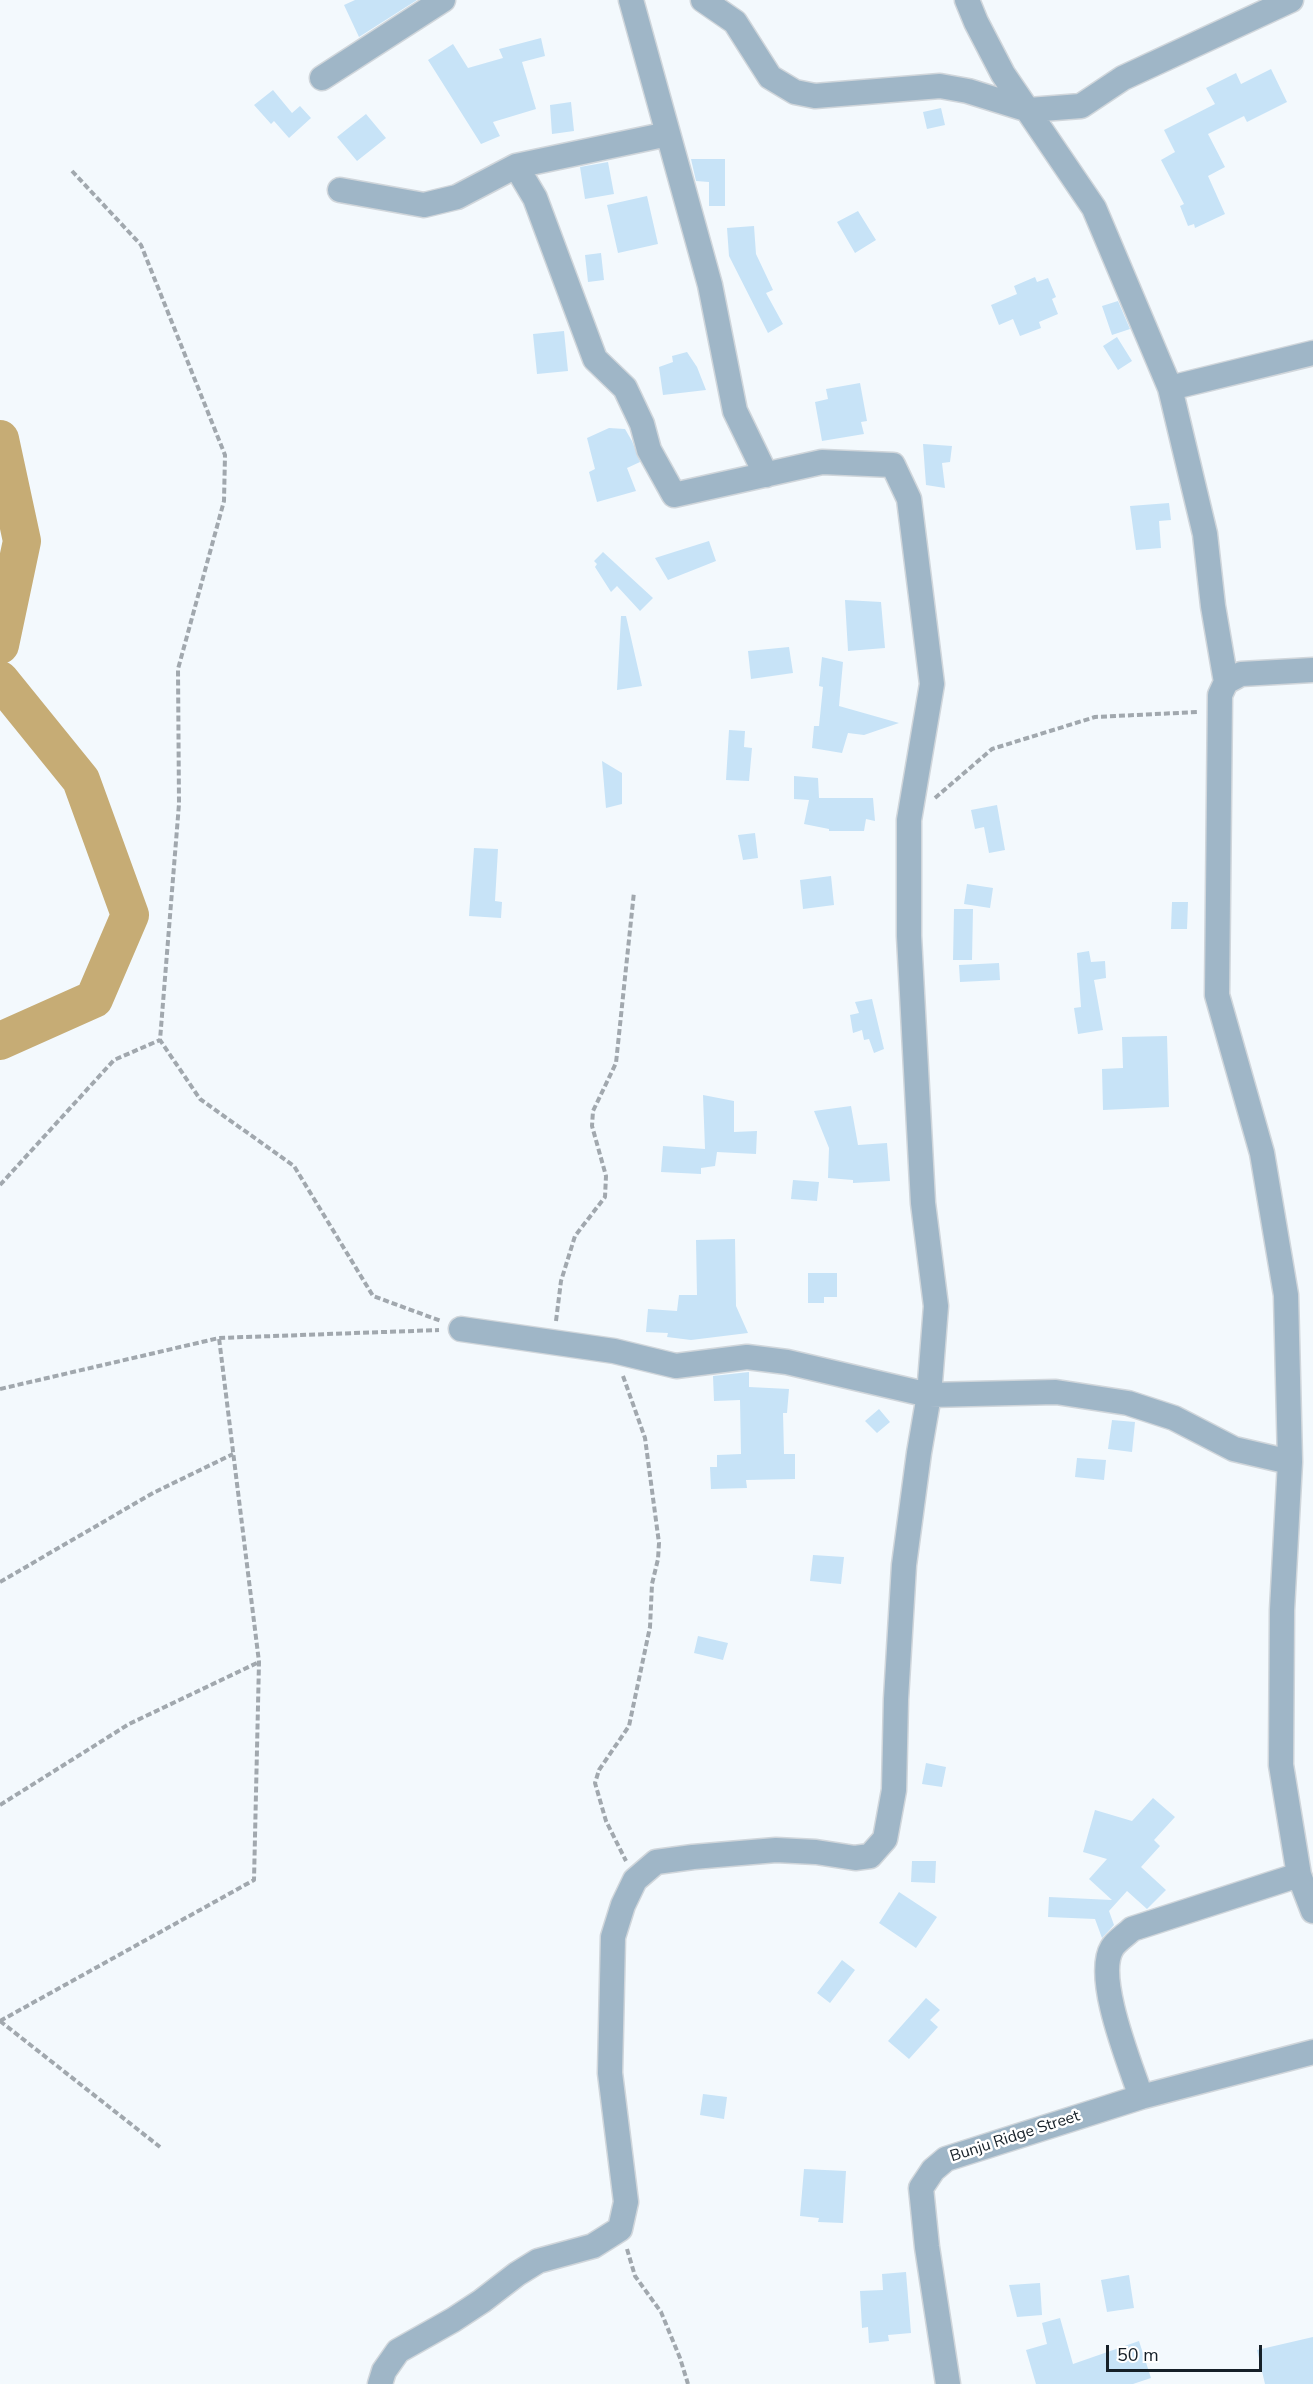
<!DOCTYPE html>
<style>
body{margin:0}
#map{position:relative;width:1313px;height:2384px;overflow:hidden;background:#f3f9fd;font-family:"Nunito Sans",sans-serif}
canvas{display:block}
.scale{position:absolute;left:1106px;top:2345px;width:156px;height:27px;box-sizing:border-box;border:3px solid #162028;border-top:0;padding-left:8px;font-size:18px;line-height:21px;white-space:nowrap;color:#162028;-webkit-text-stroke:4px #fff;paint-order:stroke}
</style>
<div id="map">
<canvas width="1313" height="2384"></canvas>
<div class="scale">50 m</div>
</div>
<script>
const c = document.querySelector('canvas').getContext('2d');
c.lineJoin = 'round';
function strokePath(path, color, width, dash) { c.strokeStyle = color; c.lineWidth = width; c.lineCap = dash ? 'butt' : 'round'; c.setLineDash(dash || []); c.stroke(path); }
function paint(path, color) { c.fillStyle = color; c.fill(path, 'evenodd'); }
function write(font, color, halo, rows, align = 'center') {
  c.font = font + ' "Nunito Sans",sans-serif'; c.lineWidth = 5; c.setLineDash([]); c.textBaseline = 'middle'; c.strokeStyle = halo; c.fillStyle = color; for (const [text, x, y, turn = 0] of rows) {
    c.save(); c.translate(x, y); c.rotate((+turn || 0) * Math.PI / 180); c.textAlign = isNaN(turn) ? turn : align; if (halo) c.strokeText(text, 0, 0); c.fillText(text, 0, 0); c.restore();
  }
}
strokePath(new Path2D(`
 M0,439L22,541L0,645
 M0,680L81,780L130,915L94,999L0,1041`), '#c6ac75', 38);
paint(new Path2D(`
 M355,0H417L359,37L344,5Z
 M541,38L545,56L522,62L536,109L493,122L500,136L481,144L428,60L453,44L468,68L503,58L499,49Z
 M1271,69L1287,102L1247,122L1244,116L1208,134L1225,167L1208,176L1225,214L1195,228L1194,224L1188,226L1180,206L1184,204L1161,160L1175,152L1164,130L1215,104L1206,88L1236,73L1241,84Z
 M273,90L292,113L300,106L311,118L289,138L274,121L271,124L254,105Z
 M571,102L574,131L552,134L550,105Z
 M941,108L945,125L927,129L923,112Z
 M366,114L386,138L357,161L337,137Z
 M691,159H725V206H709V182L696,181Z
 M608,162L614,194L585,199L580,167Z
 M647,196L658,244L618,253L607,205Z
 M858,211L876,240L855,253L837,222Z
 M754,226L756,254L773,290L766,293L783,324L768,333L729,256L727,228Z
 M601,253L604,280L588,282L585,255Z
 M1035,277L1037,282L1048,278L1056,297L1052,299L1058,314L1039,322L1041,328L1020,336L1013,319L999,325L991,305L1017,294L1014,286Z
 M1118,301L1130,329L1112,335L1102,306Z
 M564,331L568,371L537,374L533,334Z
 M1117,337L1132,361L1118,370L1103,346Z
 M687,352L697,367L706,390L663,395L659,367L673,362L672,356Z
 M860,383L867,421L861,422L864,434L822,441L815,402L828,399L826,389Z
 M609,428L625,429L632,441L640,462L627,468L636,491L597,502L589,472L595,469L587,438Z
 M923,444L952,446L950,462L942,463L945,488L926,485Z
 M1169,503L1171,520L1159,521L1161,548L1136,550L1130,506Z
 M709,541L716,561L668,580L655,558Z
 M603,552L653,598L640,611L617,586L611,592L595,567L597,564L594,561Z
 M845,600L881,602L885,648L848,651Z
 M621,616H626L642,686L617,690Z
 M789,647L793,673L751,679L748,651Z
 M822,657L843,662L839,706L899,723L864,735L848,733L842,753L812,748L814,726H819L823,687L819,686Z
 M729,730L745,731L744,747L752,748L749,781L726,780Z
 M602,761L622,773V804L606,808Z
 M794,776L818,778L819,798H873L875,821L866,819L864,831H829V829L804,824L809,800L794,799Z
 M997,805L1005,850L989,853L984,827L975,829L971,810Z
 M755,833L758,858L743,860L738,835Z
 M474,848L498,849L495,901L502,902L501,918L469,916Z
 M831,876L834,905L803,909L800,880Z
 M967,884L993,888L990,908L964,904Z
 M1172,902H1188L1187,929H1171Z
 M954,909H973L972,960H953Z
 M1089,951L1091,962L1105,961L1106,978L1094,980L1103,1030L1078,1034L1074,1008L1081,1007L1077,953Z
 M999,963L1000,980L960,982L959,965Z
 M872,999L884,1049L874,1053L869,1039L864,1040L862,1030L853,1033L850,1015L859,1013L855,1002Z
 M1167,1036L1169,1107L1103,1110L1102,1069L1123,1068L1122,1037Z
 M703,1095L734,1101V1132L757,1131L756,1154L717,1152L715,1166L701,1168V1174L661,1172L663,1146L705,1149Z
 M851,1106L858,1145L887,1143L890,1181L853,1183V1180L828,1178L829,1148L814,1111Z
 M793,1180L819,1182L817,1201L791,1199Z
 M735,1239L736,1306L748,1333L691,1340L667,1337L668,1333L646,1332L648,1309L677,1311L679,1295H697L696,1240Z
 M808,1273H837V1297H824V1303H808Z
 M749,1372V1387L789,1389L787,1413H783L784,1454H795V1479L746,1480L747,1488L711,1489L710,1467H717V1455L741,1454L740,1400L714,1401L713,1376Z
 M879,1409L890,1422L877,1433L865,1421Z
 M1112,1420L1135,1422L1132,1452L1108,1449Z
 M1077,1458L1106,1460L1104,1480L1075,1477Z
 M813,1555L844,1557L841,1584L810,1581Z
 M698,1636L728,1643L723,1660L694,1653Z
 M926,1763L946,1767L942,1787L922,1784Z
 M1153,1798L1175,1817L1154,1840L1160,1846L1141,1867L1166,1890L1147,1909L1127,1891L1109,1911L1114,1925L1102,1938L1095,1919L1048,1917L1049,1897L1112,1900L1089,1879L1107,1859L1083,1852L1095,1810L1132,1821Z
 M912,1861H936L935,1883L911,1882Z
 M899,1892L937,1917L916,1948L879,1923Z
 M842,1960L855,1970L830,2003L817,1993Z
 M926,1998L940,2010L930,2020L938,2027L909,2059L888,2041Z
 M703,2094L727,2097L724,2119L700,2115Z
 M804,2169L846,2171L843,2223L818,2222L819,2218L800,2216Z
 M906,2272L911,2333L888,2335L889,2341L869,2343L868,2327L862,2328L860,2291L883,2290L882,2274Z
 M1129,2275L1134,2308L1107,2312L1101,2280Z
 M1040,2283L1042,2315L1017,2317L1009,2285Z
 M1060,2318L1073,2364L1139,2341L1151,2378L1133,2384H1036L1026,2350L1047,2344L1042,2323Z
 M1313,2337V2384H1265L1257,2350Z`), '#c7e3f7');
const minor = new Path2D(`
 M631,0L710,285L735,411L766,475
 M703,0L735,22L770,77L795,92L815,96L940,86L968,91L1029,110L1081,106L1123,78L1291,0
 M967,0L976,22L1003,74L1094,208L1170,388L1205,534L1213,606L1226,682
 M322,78L443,0
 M340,190L424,205L457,197L516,166L668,134
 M1170,388L1313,353
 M1313,670L1241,674L1226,682L1220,695L1217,995L1262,1153L1286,1295L1290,1462L1282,1610L1281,1765L1299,1875L1313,1911
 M461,1329L614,1351L676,1366L747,1357L787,1362L929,1395L1056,1392L1128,1403L1174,1418L1234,1449L1290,1462
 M1141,2097C1131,2066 1094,1978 1112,1948C1116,1941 1126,1935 1132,1929L1299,1875
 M380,2384L384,2371L398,2351L453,2320L482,2301L517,2274L538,2261L593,2246L620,2229L626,2202L610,2073L613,1937L623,1905L635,1880L656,1862L693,1857L776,1850L816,1852L855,1858L870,1856L885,1839L894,1790L896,1699L904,1565L919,1453L929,1395L936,1306L923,1203L909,936V820L932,684L909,499L893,465L822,462L674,495L649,450L642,424L625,388L595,359L535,198L516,166
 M948,2384L927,2247L921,2188L933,2170L946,2159L1141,2097L1313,2052`);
strokePath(minor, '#d0d6db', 27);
strokePath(new Path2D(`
 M72,171L141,245L225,455L224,501L178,669L179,804L160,1040L200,1099L294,1166L373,1296L441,1321
 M935,798L992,749L1095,717L1198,712
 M0,1185L114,1060L160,1040
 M556,1321L561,1281L575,1236L605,1197L606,1176L592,1126L593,1111L616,1063L634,892
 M623,1376L645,1438L659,1543L658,1559L652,1584L650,1627L629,1726L599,1770L595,1783L606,1821L626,1861
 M0,1389L219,1338L439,1330
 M0,1582L153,1493L233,1454
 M0,1805L129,1724L259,1662
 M0,2021L254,1880L259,1662L219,1338
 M0,2021L160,2147
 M627,2249L635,2276L661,2312L680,2358L688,2384`), '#a1a8ae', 4, [6, 3]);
strokePath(minor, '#9fb6c7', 24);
write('16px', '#162028', '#fff', [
 ["Bunju Ridge Street",1015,2137,-18]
]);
</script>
